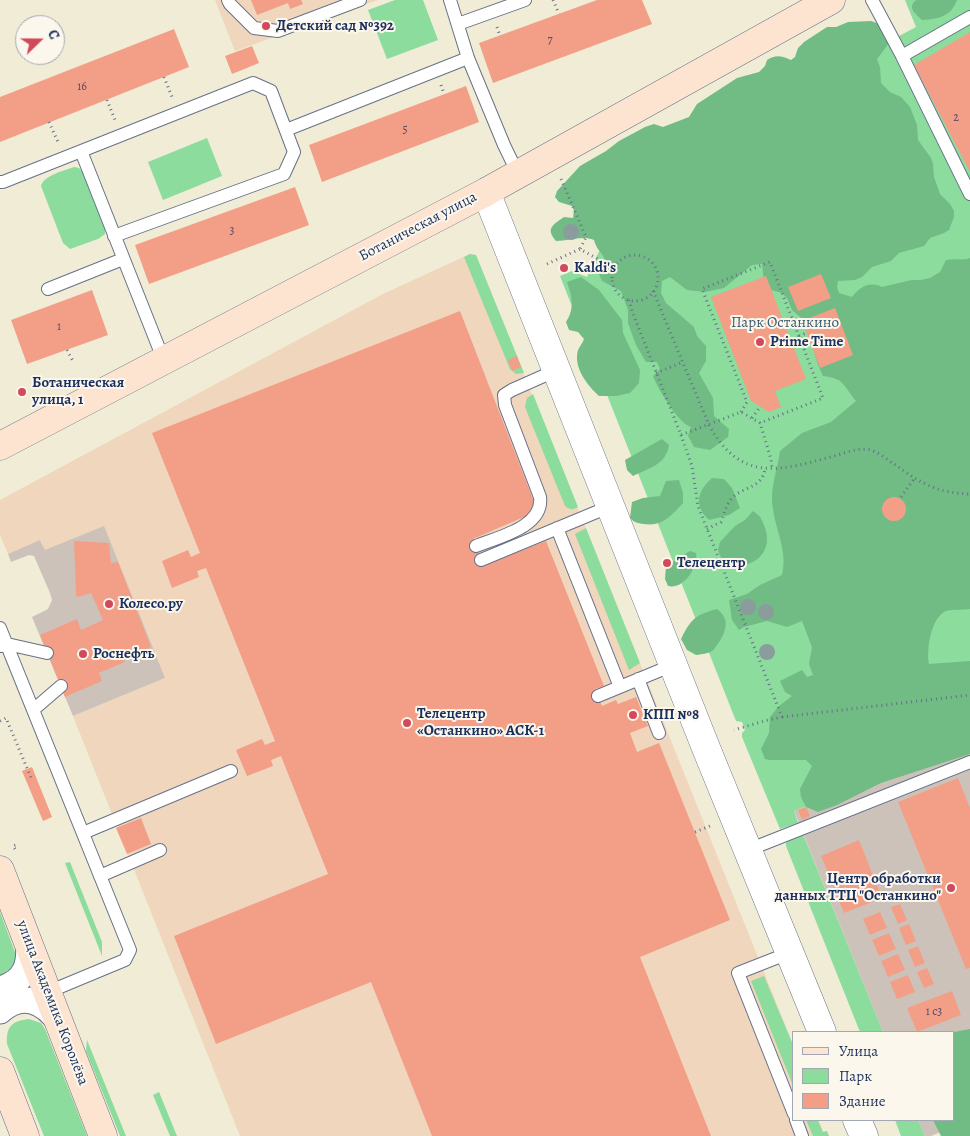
<!DOCTYPE html>
<meta charset="utf-8">
<style>
body{margin:0}
#map{position:relative;width:970px;height:1136px;overflow:hidden;background:#f1ecd5;font-family:Alegreya,serif}
canvas{display:block}
.legend{position:absolute;left:792px;top:1031px;width:162px;height:90px;box-sizing:border-box;background:#fbf7ec;border:1px solid #a1a7b3;margin:0;padding:6px 9px;list-style:none;font-size:15px;color:#1b2f5e}
.legend li{display:flex;align-items:center;gap:10px;height:25px}
.legend b{width:25px;border:1px solid #a1a7b3}
.north{position:absolute;left:15px;top:15px;width:50px;height:50px;box-sizing:border-box;background:#fbf7ec;border:1px solid #a1a7b3;border-radius:50%;rotate:68deg;font-size:14px;font-weight:700;line-height:20px;text-align:center;color:#1b2f5e}
.north::after{content:'';display:block;margin:auto;width:18px;height:22px;background:#d1495b;clip-path:polygon(50% 0,100% 100%,50% 72%,0 100%)}
</style>
<div id="map">
<canvas width="970" height="1136"></canvas>
<ul class="legend">
<li><b style="height:6px;background:#fde4d1"></b>Улица</li>
<li><b style="height:14px;background:#8bdc9d"></b>Парк</li>
<li><b style="height:14px;background:#f39f88"></b>Здание</li>
</ul>
<div class="north">С</div>
</div>
<script>
const c = document.querySelector('canvas').getContext('2d');
c.lineJoin = 'round';
function paint(path, color) { c.fillStyle = color; c.fill(path, 'evenodd'); }
function strokePath(path, color, width, dash) { c.strokeStyle = color; c.lineWidth = width; c.lineCap = dash ? 'butt' : 'round'; c.setLineDash(dash || []); c.stroke(path); }
function write(font, color, halo, rows, align = 'center') {
  c.font = font + ' Alegreya,serif'; c.lineWidth = 4; c.setLineDash([]); c.textBaseline = 'middle'; c.strokeStyle = halo; c.fillStyle = color; for (const [text, x, y, turn = 0] of rows) {
    c.save(); c.translate(x, y); c.rotate((+turn || 0) * Math.PI / 180); c.textAlign = isNaN(turn) ? turn : align; if (halo) c.strokeText(text, 0, 0); c.fillText(text, 0, 0); c.restore();
  }
}
paint(new Path2D(`
 M215,0H378L235,51Z
 M470,254L476,255L794,1047V1120H818L823,1132L827,1131L829,1136H240L73,716L165,678L45,550L41,541L8,554L0,535V500L383,294Z`), '#efd6bc');
paint(new Path2D(`
 M104,526L165,678L73,716L32,617L48,609L52,600L50,593L34,556L29,555L11,562L8,554L40,540L45,550Z
 M970,743V1120L931,1136H925L918,1120H954V1032H883L794,811Z`), '#cdc2b9');
paint(new Path2D(`
 M395,0H423L438,40L387,59L368,10Z
 M905,0H970V743L794,811L798,823L780,829L742,737V733L745,730L742,722L736,721L560,276L572,271L587,277L604,241L869,52L916,27Z
 M207,138L222,176L163,200L148,162Z
 M74,167L79,168L82,171L105,229V234L98,239L70,249L63,243L41,186C44,175 64,171 74,167Z
 M470,254L476,255L524,373L516,374L510,369L464,257Z
 M533,394L578,507C573,510 570,510 565,506L525,407L527,398Z
 M586,528L640,663L629,670L575,534Z
 M803,834L883,1032H860L786,846V841Z
 M70,862L102,942V956L65,863Z
 M0,912L16,955C14,966 9,971 0,975Z
 M764,976L794,1047V1088L751,981Z
 M29,1019L41,1023L45,1029L87,1136H44L7,1044C6,1026 12,1021 29,1019Z
 M87,1040L126,1136H120L86,1051Z
 M159,1092L177,1136H170L153,1095Z
 M806,1120H818L823,1132L827,1131L829,1136H813Z
 M895,1120H918L925,1136H901Z`), '#8bdc9d');
paint(new Path2D(`
 M916,0H957C951,17 938,19 922,20C915,13 907,8 916,0Z
 M871,21L882,25L889,43L877,59L880,67L881,83L890,92L901,97L910,107L917,125L918,140L931,158L933,164L934,177L940,194L950,204L954,211V217L949,230L944,233L930,238L924,246L899,253L891,261L872,267L862,277L855,280L838,281L837,287L839,293L852,297C860,287 869,281 882,287L912,280H921L930,278L940,272L946,260C955,258 962,261 970,258V609C963,610 953,609 946,611C931,617 926,650 929,664L970,661V754L881,783L837,805L818,812L806,807L801,797L800,789L812,766L806,760H770L765,759L761,749L769,733L770,717L779,706L792,696L785,692L780,681L802,670L807,677L813,675L809,664L812,647L802,621L787,627L767,621L744,627L739,630L732,620L729,600L747,594L760,585L782,575C789,550 772,524 772,498C772,483 778,466 780,451L802,433L831,422L856,401C850,395 844,381 836,379C832,377 828,377 823,376L818,365L805,321L792,310L787,298L782,293L767,289L764,281L762,264L752,265L724,288L705,292L687,290L670,277L662,281L661,293L666,303L694,327L697,336L706,346V361L699,373L713,398L714,416L729,429L728,437L710,450L694,447L688,436L691,427C678,423 658,389 653,376L660,369L657,362H646L636,345L628,323V310L621,291L602,281L599,274L605,260C602,252 596,249 594,240C582,235 569,241 556,241C545,228 553,225 564,217L573,218L574,211L572,206L559,202L555,197L557,191L580,166L606,151L619,141L645,127L654,124L663,127L689,117L697,104L737,78L759,72L765,66L767,60C776,54 782,56 791,60L795,57L798,48L804,42L827,27H836L848,22Z
 M581,277L599,290L622,320L623,333L640,370L639,383L630,393L616,396H599C587,385 573,367 578,350C580,346 583,342 584,339L578,332L569,330L566,322C575,308 572,297 567,282Z
 M662,439L669,445C666,465 649,468 633,476L627,470L625,460Z
 M712,478L724,479L732,488L740,508L729,515L709,520C694,506 697,491 712,478Z
 M679,480L683,493V503C671,516 662,527 644,524C637,523 635,523 630,518L632,502L643,498L660,496L666,481Z
 M753,511C759,515 761,517 763,523C777,552 752,573 723,563L718,550L720,542L735,526L745,520Z
 M690,551L696,553C699,566 684,590 668,586L665,579L666,566Z
 M717,609C731,619 726,633 717,645C715,647 714,650 712,651C708,654 701,654 696,655L687,650L681,639C691,619 695,615 717,609Z
 M970,1029V1136H941L933,1120H954V1032Z`), '#70bc84');
paint(new Path2D(`
 M251,0H301L303,4L290,9L288,3L257,15Z
 M597,0H642L652,24L493,83L479,43Z
 M174,29L189,67L0,142V97Z
 M970,32V172L914,65Z
 M252,46L259,63L232,74L225,56Z
 M466,86L479,122L322,182L309,145Z
 M295,187L309,225L149,284L135,245Z
 M821,274L831,298L798,311L788,287Z
 M766,276L806,379L775,391L781,407L769,412L751,401L711,297Z
 M92,290L108,335L27,364L11,320Z
 M835,308L853,355L820,368L802,321Z
 M460,311L533,499V507L530,513L524,517L473,539L484,565L546,541L604,686L595,689L602,706L616,700L618,704L636,697L648,726L630,733L637,752L659,743L730,920L640,957L711,1136H432L371,982L216,1044L174,936L328,874L281,756L271,760L273,766L247,776L236,750L262,739L265,745L275,741L206,568L197,571L199,577L172,588L162,561L188,550L191,557L200,553L152,433Z
 M517,356L521,367L512,371L508,360Z
 M882 509a12 12 0 1 1 24 0a12 12 0 1 1-24 0Z
 M74,541L109,543L111,563L118,562L151,647L124,659L125,662L99,673L102,681L65,697L40,635L77,619L81,630L103,620L91,593L79,597L76,596Z
 M32,767L52,817L43,821L22,771Z
 M958,778L970,808V968L966,969L898,802Z
 M806,807L810,816L802,820L798,810Z
 M141,818L151,844L127,854L116,828Z
 M859,840L882,898L844,913L821,856Z
 M900,904L907,920L898,924L891,907Z
 M880,912L887,928L870,935L863,919Z
 M909,924L916,941L906,945L899,928Z
 M889,933L896,949L879,956L872,940Z
 M918,946L925,963L915,967L908,950Z
 M898,954L905,970L888,977L881,961Z
 M927,968L934,984L924,988L917,972Z
 M908,975L915,992L897,999L890,982Z
 M952,991L961,1015L917,1032L907,1008Z`), '#f39f88');
const service = new Path2D(`
 M228,0L230,4L254,28L278,31L360,0
 M450,0L468,58L504,145L518,174
 M872,0L902,56L970,194
 M458,24L525,0
 M902,56L970,17
 M286,130L468,58
 M81,151L164,361
 M0,182H3L253,83L271,91L294,152L284,174L114,236
 M48,289L123,259
 M557,528L620,687
 M476,546C498,537 544,527 540,497L505,405L504,395L512,390L557,370
 M481,560L611,506
 M0,628L130,950L125,960L48,992
 M1,646L7,644L47,653
 M638,679L659,733
 M598,696L673,665
 M33,710L61,686
 M83,833L231,771
 M748,850L970,762
 M100,876L160,850
 M789,953L738,973L794,1114
 M796,1120L802,1136`);
const minor = new Path2D(`
 M0,989C25,982 31,965 28,941
 M0,1011C22,991 44,1001 59,1022`);
const tertiary = new Path2D(`
 M486,192L706,748L822,1032
 M857,1120L864,1136`);
const secondary = new Path2D(`
 M0,446L486,192L831,0
 M0,870L103,1136
 M0,1071L25,1136`);
strokePath(service, '#667188', 14);
strokePath(minor, '#667188', 27);
strokePath(tertiary, '#667188', 29);
strokePath(secondary, '#667188', 29);
strokePath(new Path2D(`
 M553,0L559,14
 M497,27L500,36
 M164,77L172,97
 M441,85L444,94
 M107,100L115,120
 M49,122L58,142
 M561,179L586,237L580,249
 M612 278a23 23 0 1 1 46 0a23 23 0 1 1-46 0Z
 M547,264L580,249L614,268
 M653,291L709,425C741,483 779,471 834,456C846,453 858,447 871,450C880,453 889,461 897,466C922,484 938,493 970,494
 M629,300L632,311L681,435L741,412L760,423L771,459L772,469
 M784,322L792,319
 M799,336L806,333
 M67,350L74,363
 M656,373L683,362
 M741,412L747,402L702,289L770,262L823,398L760,423
 M752,418L760,407
 M681,435L692,466L698,506L782,717L764,721L734,730
 M901,497L914,479
 M707,529L721,522C725,513 726,504 733,497C745,486 762,488 765,469
 M782,717L970,695
 M0,721L6,718L32,780
 M695,832L710,826
 M15,849L13,846L18,844`), '#667188', 3, [1, 4]);
strokePath(service, '#fff', 12);
strokePath(minor, '#fff', 25);
strokePath(tertiary, '#fff', 28);
strokePath(secondary, '#fde4d1', 28);
c.fillStyle = '#8b9c9c';
for (const [x, y] of [
 [571,232],
 [748,607],
 [766,612],
 [767,652]
]) { c.beginPath(); c.arc(x, y, 8, 0, 2 * Math.PI); c.fill(); }
for (const [x, y, r, color] of [
 [266,26,5,"#d1495b"],
 [564,268,5,"#d1495b"],
 [760,342,5,"#d1495b"],
 [22,392,5,"#d1495b"],
 [667,563,5,"#d1495b"],
 [109,604,5,"#d1495b"],
 [83,654,5,"#d1495b"],
 [633,715,5,"#d1495b"],
 [407,723,5,"#d1495b"],
 [951,888,5,"#d1495b"]
]) { const dot = new Path2D(); dot.arc(x, y, r, 0, 2 * Math.PI); c.fillStyle = color; c.fill(dot); strokePath(dot, '#fbf7ec', 2); }
write('12px', '#514b68', null, [
 ["7",550,40],
 ["16",82,87],
 ["2",956,118],
 ["5",405,130],
 ["3",232,231],
 ["1",59,327],
 ["1 с3",934,1012]
]);
write('bold 15px', '#1b2f5e', '#fbf7ec', [
 ["Детский сад №392",276,26],
 ["Kaldi's",574,268],
 ["Prime Time",770,342],
 ["Ботаническая",32,383],
 ["улица, 1",32,400],
 ["Телецентр",677,563],
 ["Колесо.ру",119,604],
 ["Роснефть",93,654],
 ["Телецентр",417,714],
 ["«Останкино» АСК-1",417,731],
 ["КПП №8",643,715],
 ["Центр обработки",941,879,"right"],
 ["данных ТТЦ \"Останкино\"",941,896,"right"]
], 'left');
write('15px', '#1b2f5e', '#fbf7ec', [
 ["Ботаническая улица",418,227,-28],
 ["улица Академика Королёва",52,1003,69]
]);
write('15px', '#375a6e', '#fbf7ec', [
 ["Парк Останкино",785,323]
]);
</script>
